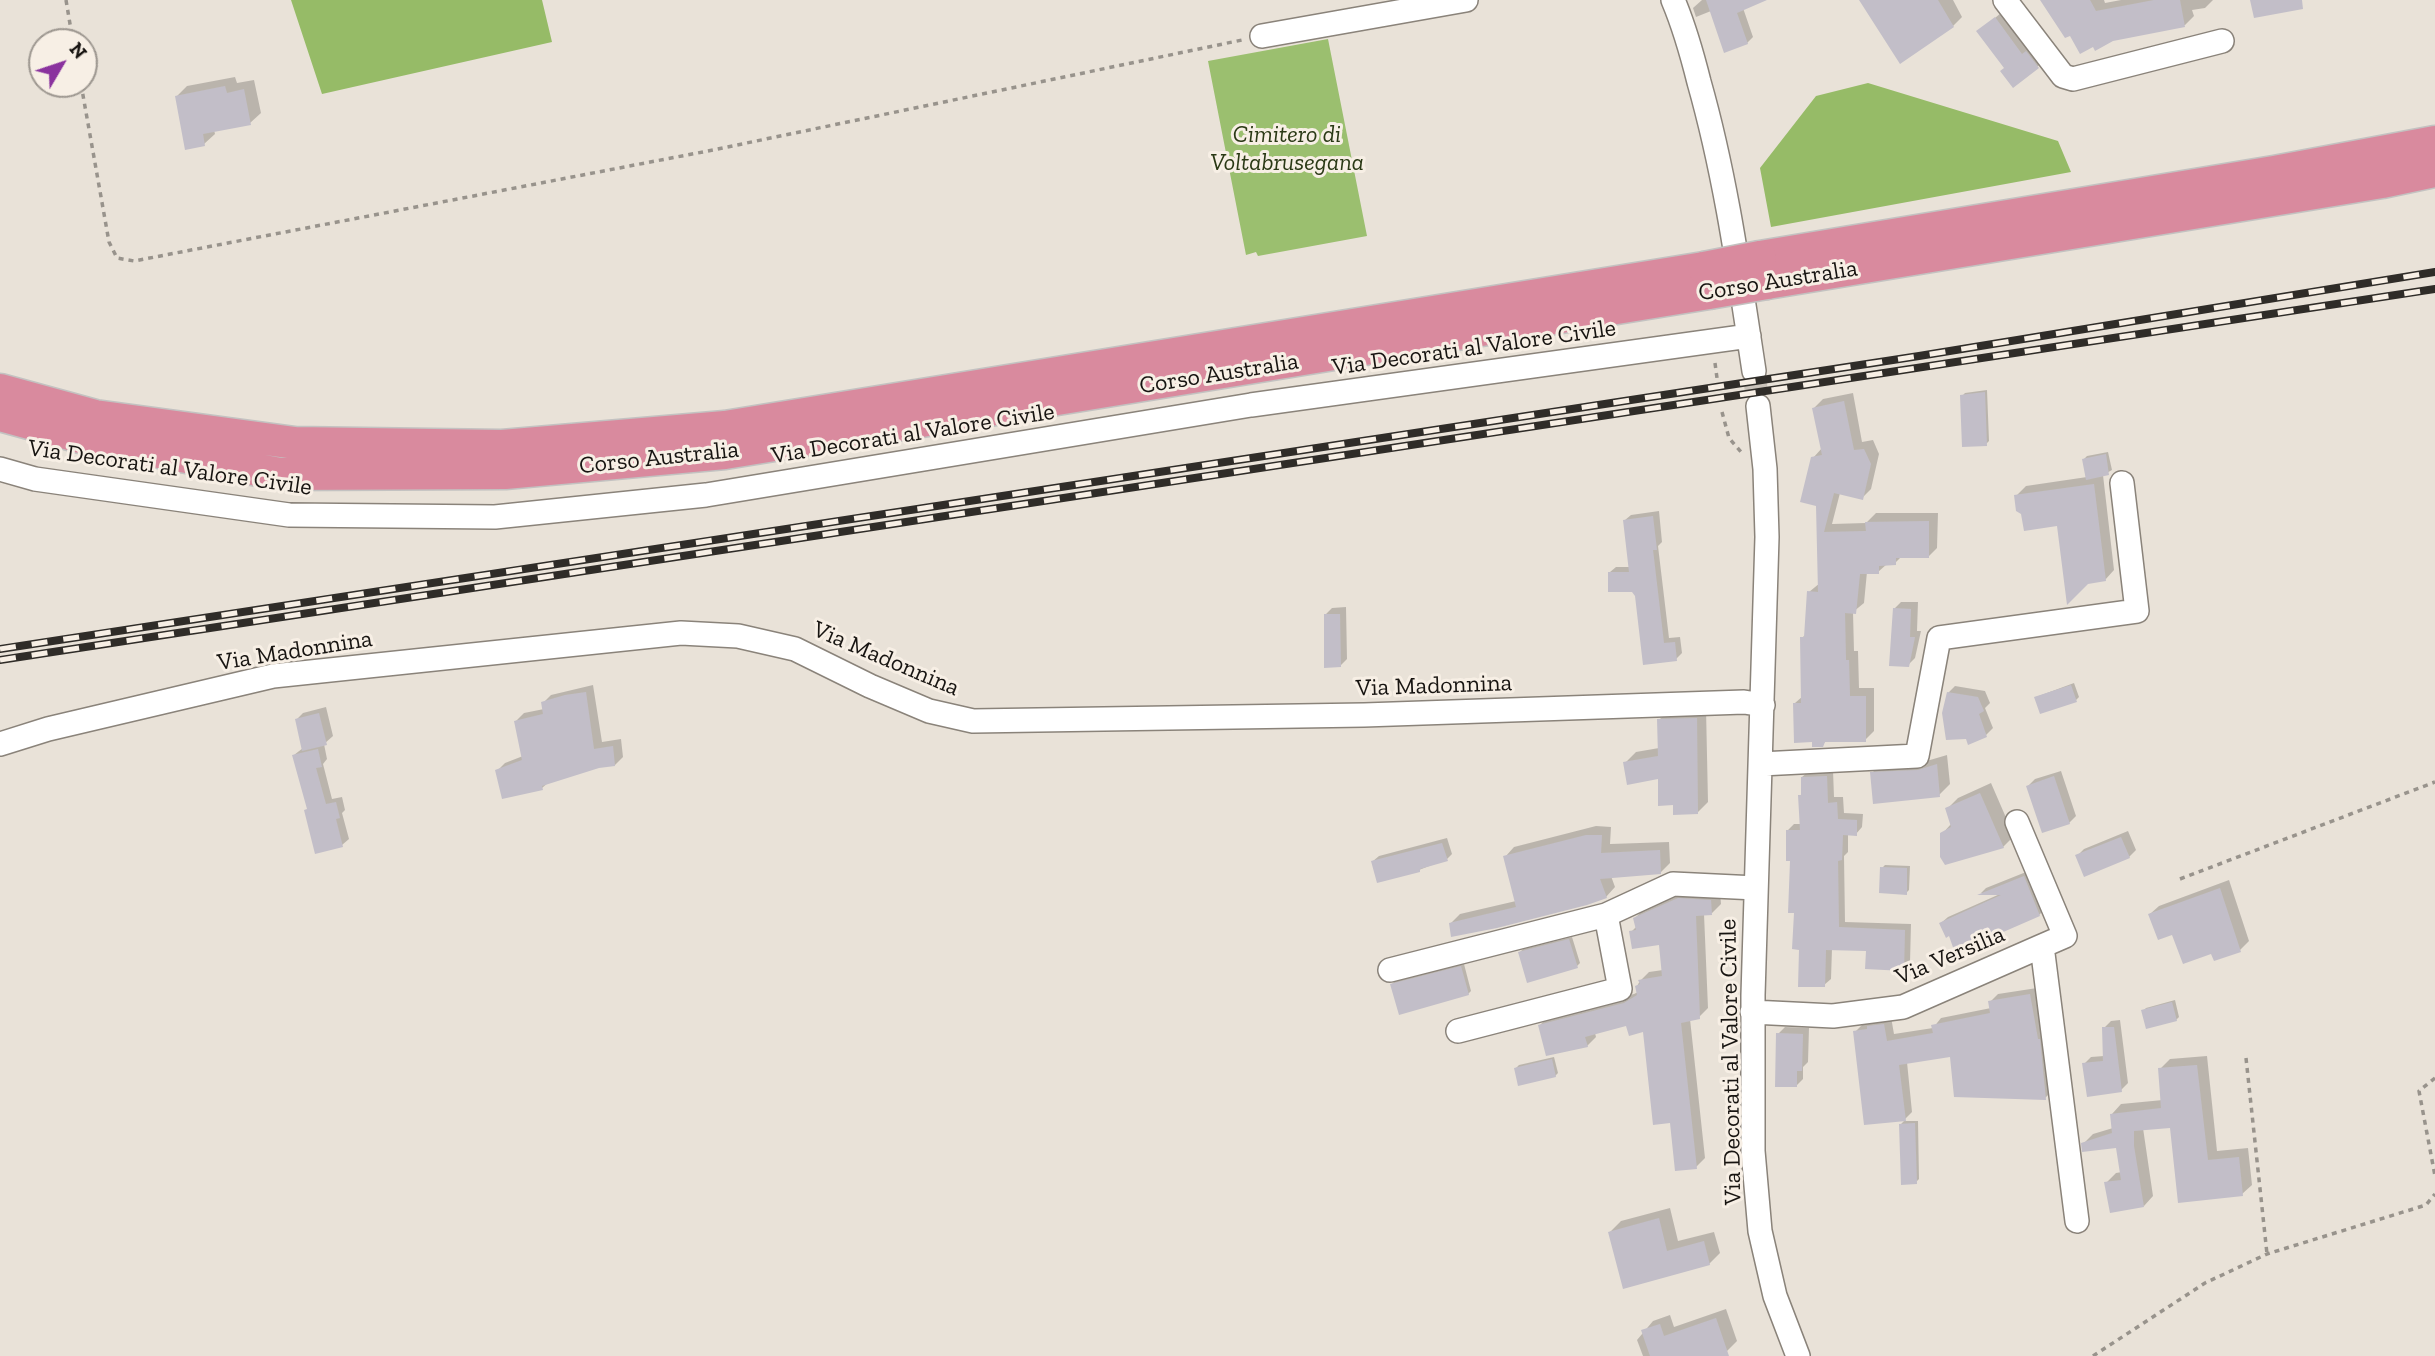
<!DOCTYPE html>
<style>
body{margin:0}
#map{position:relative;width:2435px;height:1356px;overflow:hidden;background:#e9e2d8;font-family:"Zilla Slab",serif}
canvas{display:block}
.north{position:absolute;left:28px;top:28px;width:70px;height:70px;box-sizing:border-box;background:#f7efe5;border:2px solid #9d9790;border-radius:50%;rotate:51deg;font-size:19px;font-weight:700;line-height:28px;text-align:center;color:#171411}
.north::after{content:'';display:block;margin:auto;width:24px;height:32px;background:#8a329e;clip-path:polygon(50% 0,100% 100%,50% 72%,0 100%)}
</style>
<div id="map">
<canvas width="2435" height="1356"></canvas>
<div class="north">N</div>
</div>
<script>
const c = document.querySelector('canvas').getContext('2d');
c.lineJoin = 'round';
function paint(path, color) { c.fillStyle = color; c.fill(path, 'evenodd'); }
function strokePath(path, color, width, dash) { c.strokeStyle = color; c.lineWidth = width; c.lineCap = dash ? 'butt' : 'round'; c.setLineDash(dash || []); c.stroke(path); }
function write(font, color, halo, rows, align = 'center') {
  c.font = font + ' "Zilla Slab",serif'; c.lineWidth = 6; c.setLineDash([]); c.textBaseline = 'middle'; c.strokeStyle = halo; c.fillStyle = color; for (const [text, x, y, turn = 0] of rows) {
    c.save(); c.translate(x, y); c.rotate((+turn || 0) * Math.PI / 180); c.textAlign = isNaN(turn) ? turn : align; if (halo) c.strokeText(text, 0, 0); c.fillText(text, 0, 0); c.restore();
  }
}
paint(new Path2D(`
 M1328,39L1367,236L1258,256L1256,252L1246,255L1208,61Z`), '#9bbf6f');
paint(new Path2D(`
 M291,0H542L552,42L322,94Z
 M1868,83L2058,141L2071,172L1771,227L1760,168L1816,96Z`), '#96bb67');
paint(new Path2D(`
 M1702,0H1747L1743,8L1753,37L1747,43L1711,11L1696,17L1693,8Z
 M1861,0H1953L1962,17L1953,26Z
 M2042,0H2104L2105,3L2121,0H2213L2205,8L2192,10L2194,16L2185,25L2070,33Z
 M2001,13L2028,50L2032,47L2043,62L2013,86L2006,67L1984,27Z
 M235,77L237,83L254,80L261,113L250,123L214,130L215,134L204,144L177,96L187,86Z
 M1987,390L1989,441L1986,444L1962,396L1965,393Z
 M1853,393L1862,442L1873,440L1879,454L1871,489L1862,498L1840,493L1832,524L1866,523L1876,513H1938L1937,548L1928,557L1902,556L1895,563L1887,564L1878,572H1867L1864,603L1853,612L1854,651H1858L1859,688H1874V731L1865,740H1827L1822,745L1795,703L1803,696L1802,638L1806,634L1809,592L1820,583L1817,505L1813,458L1822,448L1814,408L1823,399Z
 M2108,452L2112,470L2103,475L2114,570L2105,580L2058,524L2022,513L2016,496L2026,486L2087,477L2084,459L2087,456Z
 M1659,511L1662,542L1658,546L1669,638L1680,637L1682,653L1676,659L1645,663L1636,596L1633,590L1610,572L1616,567H1630L1625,520L1631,515Z
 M1901,602H1918L1917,631H1921L1915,658L1908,665L1894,609Z
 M1346,607L1347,659L1340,666L1325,615L1332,608Z
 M2074,683L2079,697L2076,700L2036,697Z
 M593,685L602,742L621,739L623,757L615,765L598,767L549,782L542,788L497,771L505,763L523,756L516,721L524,713L544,709L543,703L551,695Z
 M1955,686L1985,691L1990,703L1985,708L1993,728L1986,735L1948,693Z
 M326,707L333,736L324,744L327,759L323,764L332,799L342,797L345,810L342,813L349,839L342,845L308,808L294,755L303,748L296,720L303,713Z
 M1706,708L1708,802L1697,813L1674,803L1660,777L1625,763L1636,752L1659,748V720L1670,709Z
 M1947,755L1950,784L1939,795L1872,773L1883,762L1930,760Z
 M1833,770L1834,797H1843L1844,813L1863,814L1862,827L1856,834H1848V852L1844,856L1845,922L1911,924L1910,963L1903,969L1867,949H1832L1831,979L1824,985L1801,948L1787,831L1794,824H1801L1800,796L1803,792L1802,777L1809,771Z
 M2061,771L2076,816L2069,823L2028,786L2035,779Z
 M1991,783L2014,836L2003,847L1942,834L1951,824L1947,809L1958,798Z
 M1596,826L1611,827L1610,844L1669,842L1670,863L1661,872L1611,876L1615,887L1606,897L1450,924L1460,914L1516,901L1505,857L1514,847Z
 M2128,831L2136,850L2129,857L2077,856L2084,849Z
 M1447,838L1452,854L1447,859L1419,870L1373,861L1379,856Z
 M1885,865L1910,866L1909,890L1906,893L1882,868Z
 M2031,870L2046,908L2039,915L1956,951L1950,934L1941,923L1948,917L2000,894L1981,893L1986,888Z
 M2229,880L2249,941L2240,950L2212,952L2174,933L2150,914L2159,906Z
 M1684,891H1720L1721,904L1712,913L1704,914L1708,1008L1699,1017L1690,1019L1705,1158L1696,1167L1671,1121L1645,1030L1627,1024L1595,1033L1596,1037L1587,1046L1540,1025L1549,1016L1634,994L1638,992L1637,986L1640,981L1649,972L1663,970L1661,943L1631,932L1637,926L1635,918L1644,909Z
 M1572,937L1580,963L1577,966L1520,952L1523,949Z
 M1464,964L1471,991L1468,994L1392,984L1395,981Z
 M2037,988L2052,1091L2045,1098L1951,1055L1907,1062L1912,1112L1905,1119L1855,1032L1863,1024L1872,1023L1876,1019L1891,1017L1894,1034L1933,1028L1941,1018L1991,1008L1990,1002L1998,994Z
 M2175,1000L2179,1017L2176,1020L2143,1011L2146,1008Z
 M2120,1020L2128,1083L2121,1090L2084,1064L2091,1057L2104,1056V1028L2111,1021Z
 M1785,1027L1809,1028L1808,1062L1803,1067V1079L1796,1086L1778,1034Z
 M2207,1056L2217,1151L2248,1148L2252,1185L2242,1194L2171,1126L2143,1128L2153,1196L2144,1206L2106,1183L2116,1173L2122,1172L2117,1146L2083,1144L2093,1134L2113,1128L2112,1114L2121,1104L2163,1100L2160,1069L2170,1059Z
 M1554,1057L1558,1073L1555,1076L1516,1068L1519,1065Z
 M1904,1121H1918L1919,1179L1916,1182L1901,1124Z
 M1670,1208L1678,1241L1714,1232L1720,1253L1709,1264L1624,1286L1610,1232L1621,1221Z
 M1726,1309L1737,1341L1727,1351L1711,1356H1643L1637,1340L1653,1321L1670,1315L1674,1327Z`), '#0003');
paint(new Path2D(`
 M1706,0H1767L1737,13L1748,44L1724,53Z
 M1859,0H1938L1954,27L1900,64Z
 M2040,0H2090L2096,11L2154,0H2180L2185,27L2113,41L2095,51L2093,47L2080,54L2070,36L2065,38Z
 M2250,0H2302L2303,9L2254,18Z
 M1995,17L2022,54L2026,51L2039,68L2013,88L2000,71L2004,68L1976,31Z
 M225,86L227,93L244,89L251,125L203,134L205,146L185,150L175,96Z
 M1985,392L1987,446L1962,447L1960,395Z
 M1844,401L1854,450L1864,449L1871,464L1863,500L1834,493L1824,532L1866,531L1865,522L1929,521V558H1896V565L1879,566V574H1860L1856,614L1845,613L1846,660H1849L1850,696H1866V742H1825L1823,747H1812V742L1794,743L1793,703H1801L1800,637H1804L1807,591L1818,592L1816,506L1800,502L1811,457L1822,455L1812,408Z
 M2106,454L2109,475L2086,480L2082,459Z
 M2094,484L2106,581L2088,584L2067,605L2057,526L2024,531L2021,514L2016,511L2014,495Z
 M1653,516L1657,550H1653L1664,643L1675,642L1677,661L1643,665L1635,596L1632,592H1608V572H1629L1623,520Z
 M1893,608L1911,609L1910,637H1915L1909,667L1889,666Z
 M1324,614H1340L1341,667L1324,668Z
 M2071,685L2077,702L2040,714L2034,697Z
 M586,692L594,749L613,746L615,766L599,768L542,786L543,790L502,799L495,770L522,760L514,721L543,714L541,702L565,695Z
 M1947,692L1978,697L1984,711L1979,714L1987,737L1968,745L1966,739L1946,740L1942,713Z
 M319,713L327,745L302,751L295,719Z
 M1697,718L1698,814L1673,815V805L1658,806V779L1627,785L1623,762L1658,756L1657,719Z
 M318,749L322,767L316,768L326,804L336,802L340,818L336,819L343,847L315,854L304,810L307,809L292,755Z
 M1937,764L1940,797L1873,804L1870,772L1918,770Z
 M1827,776L1828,803L1837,802L1838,819L1857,820V836L1843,835L1842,860L1838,861L1839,927L1905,930L1904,971L1865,969L1866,951L1826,950L1825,987H1798L1799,950L1792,949L1794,913H1788L1790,861H1786V830H1800L1798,795H1801V777Z
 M2054,776L2070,824L2042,833L2026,786Z
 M1980,793L2004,848L1945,865L1940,857V833L1951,827L1945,808Z
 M1586,835H1602L1601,853L1660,850L1661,874L1600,879L1607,898L1587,905L1497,928L1451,937L1449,923L1516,907L1503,856Z
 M2121,837L2130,858L2084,877L2075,855Z
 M1442,843L1448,861L1420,869V872L1377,883L1371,861Z
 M1880,867L1907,868V895L1879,893Z
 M2024,876L2040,916L1955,953L1949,936L1946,938L1939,923L2001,895H1977Z
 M2220,888L2241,952L2214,961L2211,954L2183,964L2172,935L2158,940L2148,914Z
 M1678,898L1711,900L1712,915L1696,916L1700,1019L1681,1023L1697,1169L1675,1171L1670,1123L1653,1125L1643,1032L1629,1036L1626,1026L1585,1037L1588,1047L1546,1056L1538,1025L1624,1003L1637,995L1635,986L1640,984L1638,980L1662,976L1659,945L1632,949L1629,931L1636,930L1633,918Z
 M1569,939L1578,968L1527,983L1518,952Z
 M1461,966L1469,995L1399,1015L1390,984Z
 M2030,994L2038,1039H2040L2046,1100L1954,1097L1950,1057L1899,1065L1906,1121L1864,1125L1853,1031L1867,1029V1026L1884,1024L1887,1041L1933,1033L1931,1025L1990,1013L1988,1001Z
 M2172,1002L2177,1021L2146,1029L2141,1010Z
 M2102,1027H2114L2122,1092L2087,1097L2082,1063L2103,1061Z
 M1776,1033L1803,1034L1802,1071H1797V1087H1775Z
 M1552,1059L1556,1077L1518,1086L1514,1068Z
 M2197,1065L2208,1160L2239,1157L2243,1196L2178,1203L2170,1128L2134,1131V1146L2144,1207L2110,1213L2104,1182L2121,1180L2116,1148L2082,1152L2081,1143L2112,1133L2110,1114L2161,1108L2158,1068Z
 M1915,1123L1917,1184L1901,1185L1899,1124Z
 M1659,1218L1667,1251L1704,1241L1710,1265L1623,1289L1608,1232Z
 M1716,1318L1729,1356H1650L1641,1330L1660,1324L1664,1336Z`), '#c2bec8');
strokePath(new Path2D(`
 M1754,371L1758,406`), '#cac3ba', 23, [23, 11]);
const minor = new Path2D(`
 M1673,0C1684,26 1692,54 1699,82C1726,177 1739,273 1754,371
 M2005,0L2063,76L2073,79L2222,41
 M1262,36L1466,0
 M1758,406L1765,469L1767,537L1753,995V1151L1760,1231L1775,1296L1798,1356
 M0,469L35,479L289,515L495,517L706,495L1251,405L1749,336
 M0,744L48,729L273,676L681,633L738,636L795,649L870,686L929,711L973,721L1364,715L1744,702L1763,705
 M1761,764L1917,756L1939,638L2137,611L2122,483
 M2017,822L2065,936L2042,946
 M1390,970L1606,915L1673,884L1756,888
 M1752,1012L1833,1016L1903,1007L2042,946L2077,1221
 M1458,1031L1620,989L1606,915`);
const highway = new Path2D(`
 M1760,257L2274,172L2435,142
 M1767,283L2382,182L2435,171
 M0,390L95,416L295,443L502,446L725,427L1704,268
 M0,415L88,439L280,474L505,473L725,453L1709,293`);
strokePath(minor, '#8a837a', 26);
strokePath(highway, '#c3c2c1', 35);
strokePath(new Path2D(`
 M66,0L73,42
 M81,84L109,242L117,258L134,261L713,150L1242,40
 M1715,363L1717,378
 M1722,412L1729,438L1741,452
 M2180,879L2435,782
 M2246,1058L2267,1254
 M2435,1078L2419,1091L2435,1176
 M2093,1356L2205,1283L2267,1254L2426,1205L2435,1194`), '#98938c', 3.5, [5, 5]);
strokePath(minor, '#fff', 23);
strokePath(highway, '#d98a9e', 32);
const rail = new Path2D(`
 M0,649L1919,356L2435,272
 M0,660L2435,289`);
strokePath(rail, '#2f2c28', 8);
strokePath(rail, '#f7efe5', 5, [16]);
const highwayBridge = new Path2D(`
 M1704,268L1760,257
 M1709,293L1767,283`);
strokePath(highwayBridge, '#c3c2c1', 35, []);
strokePath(highwayBridge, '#d98a9e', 32);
write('italic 24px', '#2a3915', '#f7efe5', [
 ["Cimitero di",1287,135],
 ["Voltabrusegana",1287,163]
]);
write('24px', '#171411', '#f7efe5', [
 ["Corso Australia",1778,281,-9],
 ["Via Decorati al Valore Civile",1474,348,-8],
 ["Corso Australia",1219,374,-9],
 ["Via Decorati al Valore Civile",913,434,-9],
 ["Corso Australia",659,458,-6],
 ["Via Decorati al Valore Civile",170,468,8],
 ["Via Madonnina",295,651,-9],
 ["Via Madonnina",886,659,23],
 ["Via Madonnina",1434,686,-2],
 ["Via Versilia",1950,956,-23],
 ["Via Decorati al Valore Civile",1731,1062,-91]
]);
</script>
